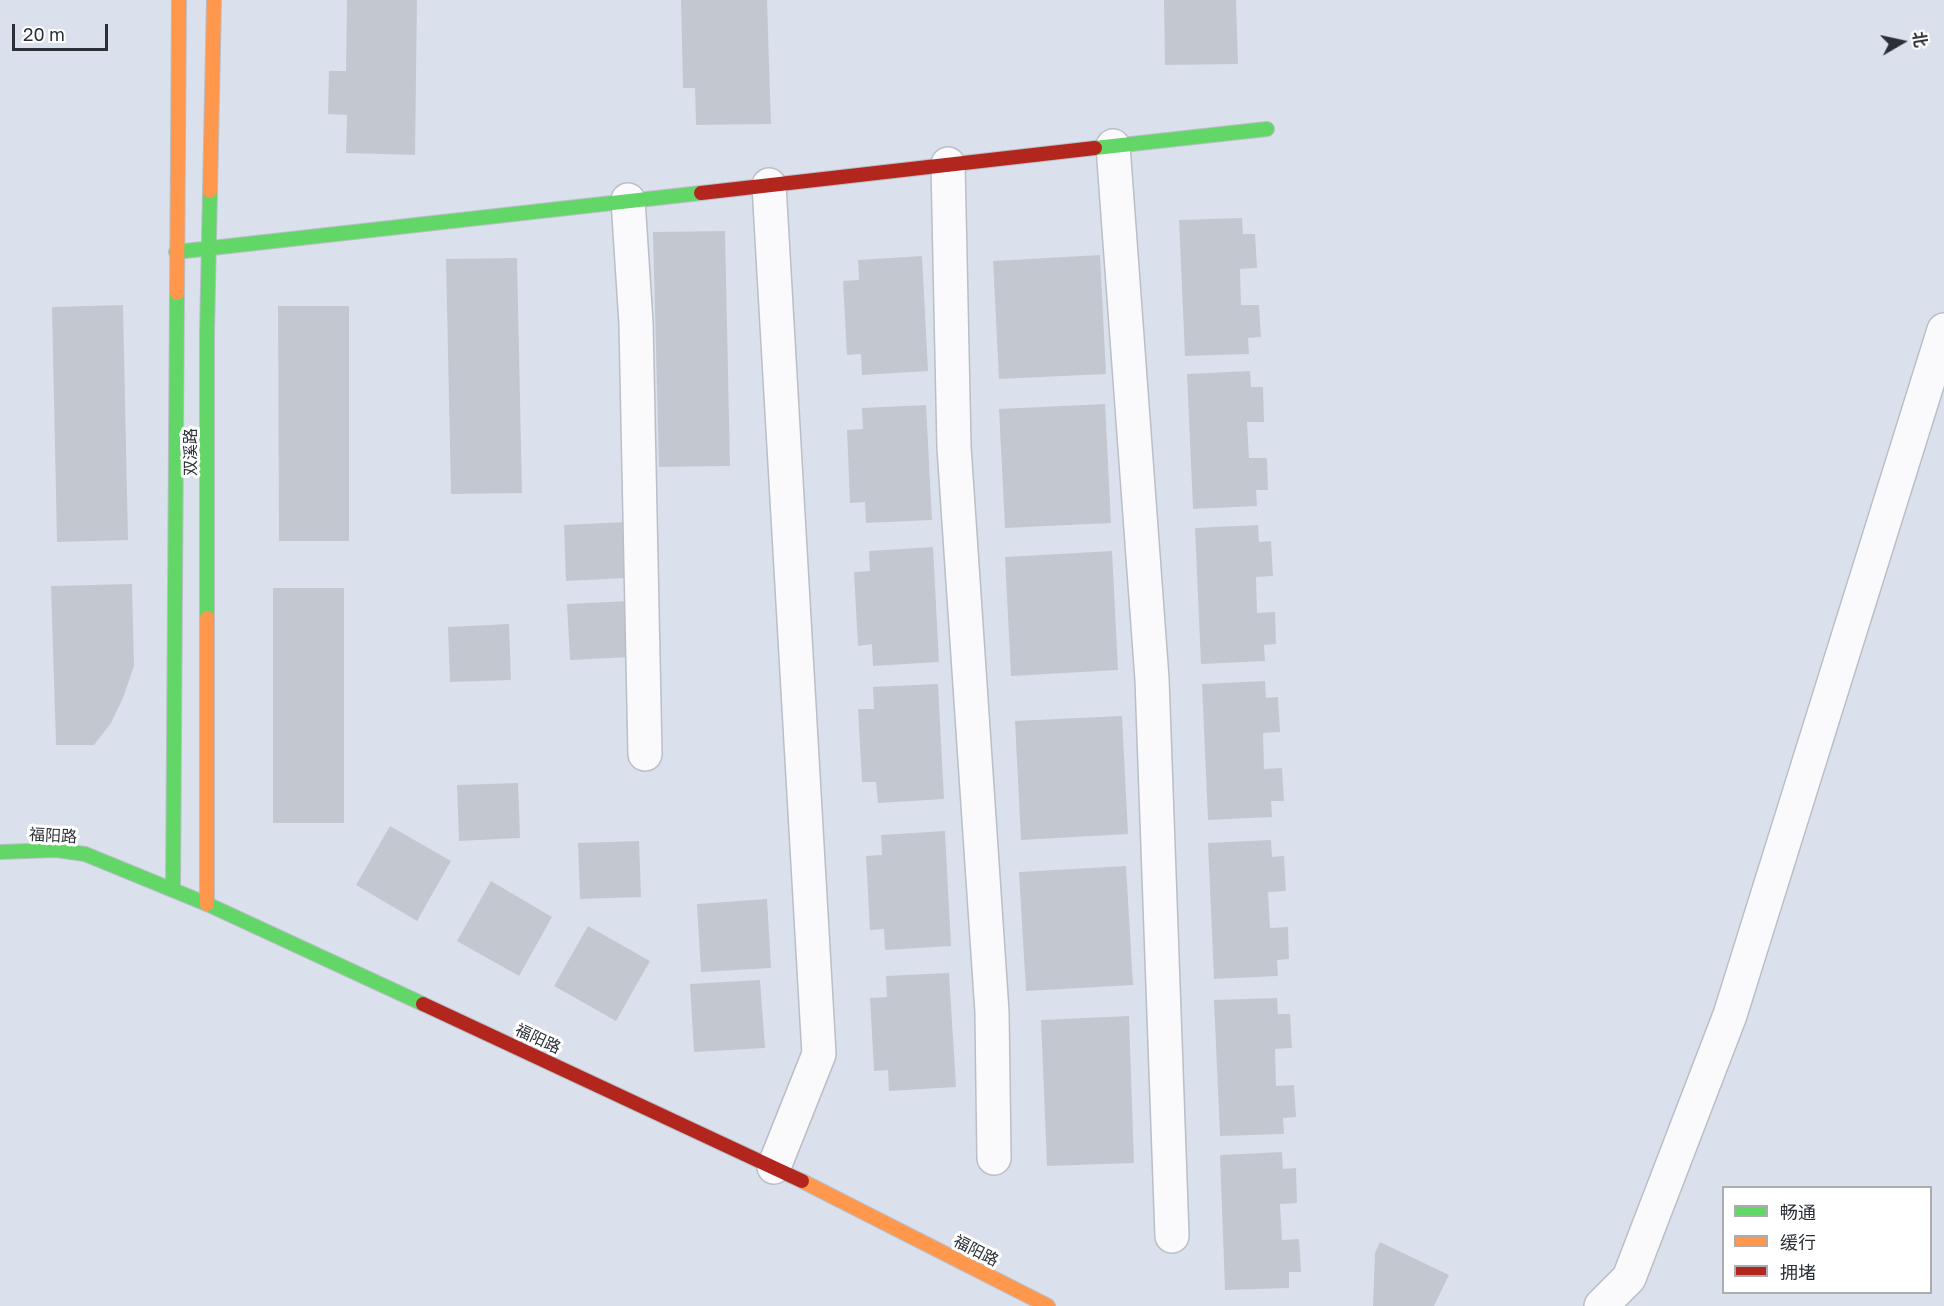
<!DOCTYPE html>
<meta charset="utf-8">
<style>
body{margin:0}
#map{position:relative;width:1944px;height:1306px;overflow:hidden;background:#dbe1ec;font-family:"Golos Text","Noto Sans SC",sans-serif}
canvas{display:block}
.legend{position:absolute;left:1722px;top:1186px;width:210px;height:108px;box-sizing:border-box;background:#fff;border:2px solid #aaacaf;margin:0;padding:8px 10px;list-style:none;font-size:18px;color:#2b3037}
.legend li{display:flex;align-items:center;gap:12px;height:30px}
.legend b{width:30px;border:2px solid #aaacaf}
.north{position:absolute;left:1872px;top:12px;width:60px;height:60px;-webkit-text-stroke:4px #fff;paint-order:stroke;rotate:81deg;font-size:16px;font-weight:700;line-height:24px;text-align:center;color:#2b3037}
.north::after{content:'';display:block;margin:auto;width:21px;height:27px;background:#2b3037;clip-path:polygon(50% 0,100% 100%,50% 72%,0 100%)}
.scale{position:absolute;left:12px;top:24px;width:96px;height:27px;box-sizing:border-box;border:3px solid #2b3037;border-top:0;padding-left:8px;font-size:18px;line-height:21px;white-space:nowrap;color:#2b3037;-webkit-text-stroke:4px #fff;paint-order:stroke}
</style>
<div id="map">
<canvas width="1944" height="1306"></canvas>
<ul class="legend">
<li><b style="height:8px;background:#63d668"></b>畅通</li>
<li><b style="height:8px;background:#ff974d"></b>缓行</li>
<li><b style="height:8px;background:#b3261e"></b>拥堵</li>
</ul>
<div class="north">北</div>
<div class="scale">20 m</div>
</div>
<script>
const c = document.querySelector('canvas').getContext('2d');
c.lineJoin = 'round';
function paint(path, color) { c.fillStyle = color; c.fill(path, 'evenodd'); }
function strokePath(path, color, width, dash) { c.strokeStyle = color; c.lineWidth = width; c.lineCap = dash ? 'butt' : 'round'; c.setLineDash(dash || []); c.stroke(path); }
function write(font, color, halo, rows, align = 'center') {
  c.font = font + ' "Golos Text","Noto Sans SC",sans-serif'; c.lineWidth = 6; c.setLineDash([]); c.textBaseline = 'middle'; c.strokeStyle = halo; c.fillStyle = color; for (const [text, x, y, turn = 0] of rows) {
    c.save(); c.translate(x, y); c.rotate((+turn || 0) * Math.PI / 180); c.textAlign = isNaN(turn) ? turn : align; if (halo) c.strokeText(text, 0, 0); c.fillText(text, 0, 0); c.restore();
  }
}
paint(new Path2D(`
 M347,0H417L415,155L346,153L347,115L328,114L329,71H346Z
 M681,0H767L771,124L696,125L695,88H683Z
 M1164,0H1236L1238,64L1165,65Z
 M1242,218L1243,234H1255L1257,268L1240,269L1241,305H1259L1261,337L1248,338L1249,354L1185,356L1179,220Z
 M725,231L730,466L659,467L653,232Z
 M1100,255L1106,374L999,379L993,261Z
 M922,256L928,371L862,375L861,354L847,355L843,281L859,280L858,260Z
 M517,258L522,493L451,494L446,259Z
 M123,305L128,540L57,542L52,307Z
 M278,306H349V541H279Z
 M1250,371L1251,387H1263L1264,422H1247L1249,458H1267L1268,490H1256L1257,506L1193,509L1187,374Z
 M1105,404L1111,523L1005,528L999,409Z
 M926,405L932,520L866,523L865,502L850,503L847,430L863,429L862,408Z
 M625,522L626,578L566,581L564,525Z
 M1258,525L1259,542L1271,541L1273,576L1256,577L1257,613L1275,612L1276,644L1264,645L1265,661L1201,664L1195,528Z
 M933,547L939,662L873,666L872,644L858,646L854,572L870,571L869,551Z
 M1112,551L1118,670L1011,676L1005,557Z
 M132,584L134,666L123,698L111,723L94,745H56L51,586Z
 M273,588H344V823H273Z
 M628,601L630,657L570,660L567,604Z
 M509,624L511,680L450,682L448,627Z
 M1265,681L1266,698L1278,697L1280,732L1263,733L1264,769L1282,768L1284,801H1271L1272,817L1208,820L1202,684Z
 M938,684L944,799L878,803L876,782H862L858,709H874L873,687Z
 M1122,716L1128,834L1021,840L1015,721Z
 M518,783L520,838L459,841L457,785Z
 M390,826L451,861L417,921L356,885Z
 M945,831L951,946L885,950L884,929L870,930L866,856L882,855L881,835Z
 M1271,840L1272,857L1284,856L1286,891L1268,892L1270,928L1288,927L1289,959L1277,960L1278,976L1214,979L1208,843Z
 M639,841L641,897L580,899L578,843Z
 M1126,866L1133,985L1026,991L1019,872Z
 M491,881L552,917L519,976L457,941Z
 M767,899L771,968L701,972L697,904Z
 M588,926L650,961L616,1021L554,986Z
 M949,973L956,1087L889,1091L888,1070L874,1071L870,998L887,997L886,976Z
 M760,980L765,1048L694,1052L690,984Z
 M1277,998L1278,1014H1290L1292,1048L1275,1049L1276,1086L1294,1085L1296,1117L1283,1118L1284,1134L1220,1136L1214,1000Z
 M1129,1016L1134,1163L1047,1166L1041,1020Z
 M1282,1152L1283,1169L1296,1168L1297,1203L1280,1204L1282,1240L1299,1239L1301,1272H1289V1288L1225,1290L1220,1155Z
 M1380,1242L1449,1275L1434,1306H1373L1375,1253Z`), '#c3c8d0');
const street = new Path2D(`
 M1113,146L1152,679L1172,1236
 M948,164L954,447L992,1012L994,1158
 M769,185L819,1054L774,1167
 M628,200L636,323L645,754
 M1601,1306L1629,1278L1730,1015L1944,330`);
const fast = new Path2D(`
 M1095,148L1267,129
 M176,252L701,193
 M207,618V332L210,191
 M0,852L56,850L85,854L207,904L423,1004
 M173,889L177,293`);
const slow = new Path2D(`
 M210,191L214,0
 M177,293L179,0
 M207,618V904
 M802,1181L1048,1306`);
const jam = new Path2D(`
 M701,193L1095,148
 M423,1004L802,1181`);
strokePath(street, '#b9bec7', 36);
strokePath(fast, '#b9bec7', 16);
strokePath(slow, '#b9bec7', 16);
strokePath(jam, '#b9bec7', 16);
strokePath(street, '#fafafc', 33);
strokePath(fast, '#63d668', 14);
strokePath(slow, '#ff974d', 14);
strokePath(jam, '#b3261e', 14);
write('16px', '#2b3037', '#fff', [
 ["双溪路",191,452,-90],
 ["福阳路",53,836,3],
 ["福阳路",538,1039,25],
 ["福阳路",976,1251,27]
]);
</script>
